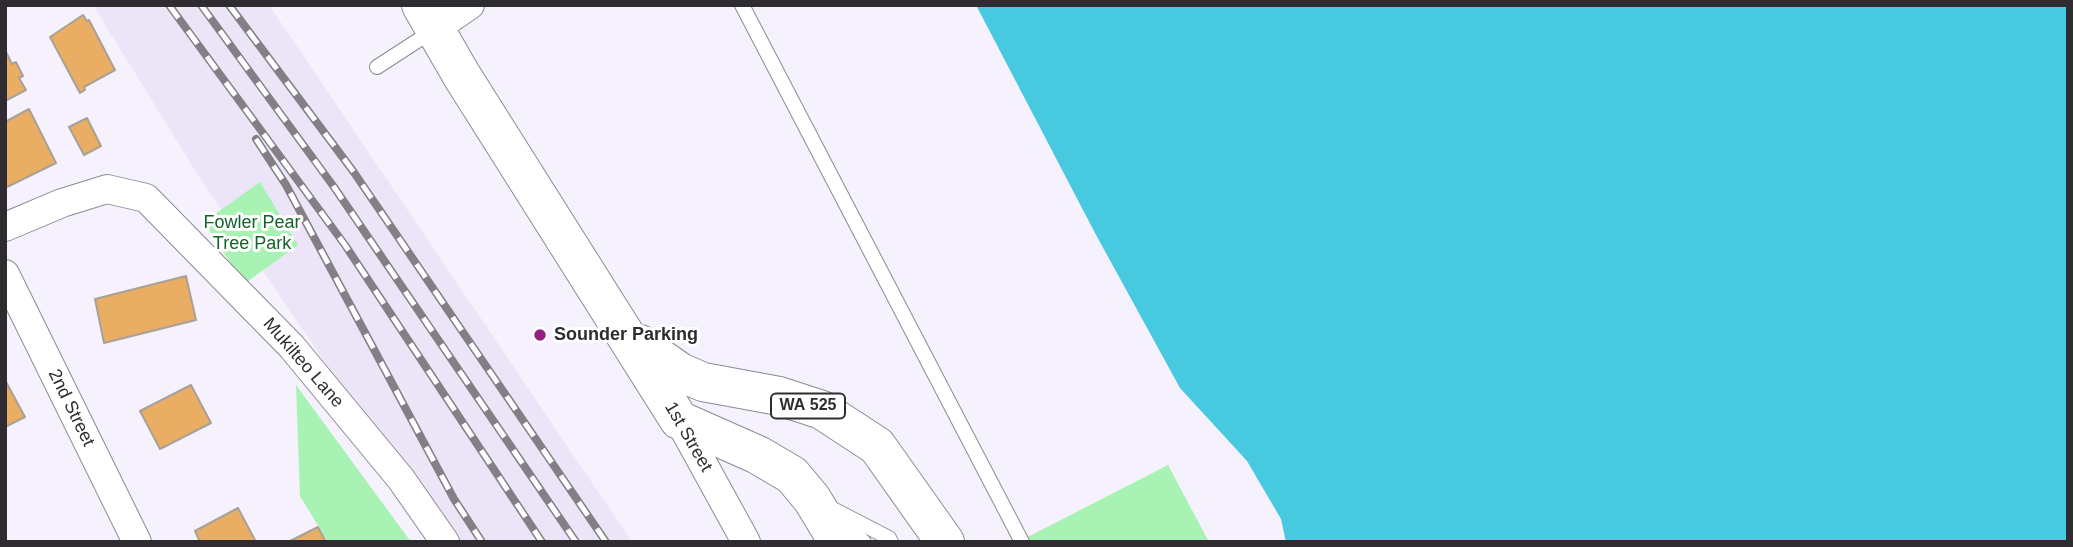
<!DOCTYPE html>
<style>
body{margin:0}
#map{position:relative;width:2073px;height:547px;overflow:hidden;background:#f5f2fd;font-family:Helvetica,sans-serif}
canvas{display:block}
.frame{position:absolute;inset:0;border:7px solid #2e2c30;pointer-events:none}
</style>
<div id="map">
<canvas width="2073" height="547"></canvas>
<div class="frame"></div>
</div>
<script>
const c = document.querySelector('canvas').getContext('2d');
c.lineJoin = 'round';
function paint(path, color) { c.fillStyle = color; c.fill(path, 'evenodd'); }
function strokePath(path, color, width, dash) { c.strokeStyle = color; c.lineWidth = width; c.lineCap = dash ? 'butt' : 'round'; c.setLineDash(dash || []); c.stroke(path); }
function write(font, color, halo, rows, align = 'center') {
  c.font = font + ' Helvetica,sans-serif'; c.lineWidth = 6; c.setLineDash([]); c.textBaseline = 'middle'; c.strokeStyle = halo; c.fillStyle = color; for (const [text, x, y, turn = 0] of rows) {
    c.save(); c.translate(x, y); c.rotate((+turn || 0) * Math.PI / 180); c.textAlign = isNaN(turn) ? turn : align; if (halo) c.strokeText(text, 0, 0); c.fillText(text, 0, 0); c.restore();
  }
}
paint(new Path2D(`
 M93,5H269L632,542H447L201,180Z`), '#ebe5f7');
paint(new Path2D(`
 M260,182L298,245L244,284L204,222Z
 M296,385L411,542H328L300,496Z
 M1168,465L1209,542H1018Z`), '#a8f2b3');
const water = new Path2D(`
 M966,5H2068V542H1233L1088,235Z`);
paint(water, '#47c9e0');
strokePath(water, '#409aab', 2);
paint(new Path2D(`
 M963,5H976L1095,233L1180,388L1247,461L1281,519L1286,542H1229L1084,236Z`), '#f5f2fd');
const building = new Path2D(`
 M83,15L87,21L89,20L115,70L84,87L85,90L80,93L50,37Z
 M5,50L12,64L16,62L23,76L19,78L26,90L5,101Z
 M29,109L56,163L5,188V122Z
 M87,118L101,146L84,155L69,127Z
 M186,276L196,320L104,343L95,299Z
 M5,380L25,417L5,427Z
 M191,385L211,423L160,449L140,411Z
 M238,508L256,542H200L195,531Z
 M318,527L326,542H288Z`);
paint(building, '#eaad64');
strokePath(building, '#a8a198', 2);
const service = new Path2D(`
 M742,5L1022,542
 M377,67L434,30
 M829,507L889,538L891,542
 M843,524L864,542`);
const minor = new Path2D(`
 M435,29L470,5
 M5,227L62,203L107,189L146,198L292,347L401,479L445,542
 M5,274L137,542
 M679,420L746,542`);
const primary = new Path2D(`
 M421,5L462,76L679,420L758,455L792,475L812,499L838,542
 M640,344L680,372L703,382L779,396L822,410L877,446L945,542`);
strokePath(service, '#8d8a94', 16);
strokePath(minor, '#8d8a94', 30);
strokePath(primary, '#8d8a94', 40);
strokePath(service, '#fff', 14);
strokePath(minor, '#fff', 28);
strokePath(primary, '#fff', 38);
const rail = new Path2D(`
 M169,5L345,245L542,542
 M201,5L334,187L576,542
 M229,5L353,171L606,542
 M256,139L286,185L454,499L482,542`);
strokePath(rail, '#828086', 8);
strokePath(rail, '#fff', 5, [16]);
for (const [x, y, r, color] of [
 [540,335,7,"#912080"]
]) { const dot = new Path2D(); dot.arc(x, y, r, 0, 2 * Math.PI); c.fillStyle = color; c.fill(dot); strokePath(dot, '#fff', 2.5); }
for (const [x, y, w] of [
 [808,406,74]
]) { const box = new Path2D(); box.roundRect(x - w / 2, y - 12.5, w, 25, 5); c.fillStyle = '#fff'; c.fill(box); strokePath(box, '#2e2c30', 2); }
write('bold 16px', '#2e2c30', null, [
 ["WA 525",808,406]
]);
write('18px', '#12632a', '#fff', [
 ["Fowler Pear",252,223],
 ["Tree Park",252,244]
]);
write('bold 18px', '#2e2c30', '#fff', [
 ["Sounder Parking",554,335]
], 'left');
write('18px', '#2e2c30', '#fff', [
 ["Mukilteo Lane",303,363,49],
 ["2nd Street",71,408,64],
 ["1st Street",688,437,60]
]);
</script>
